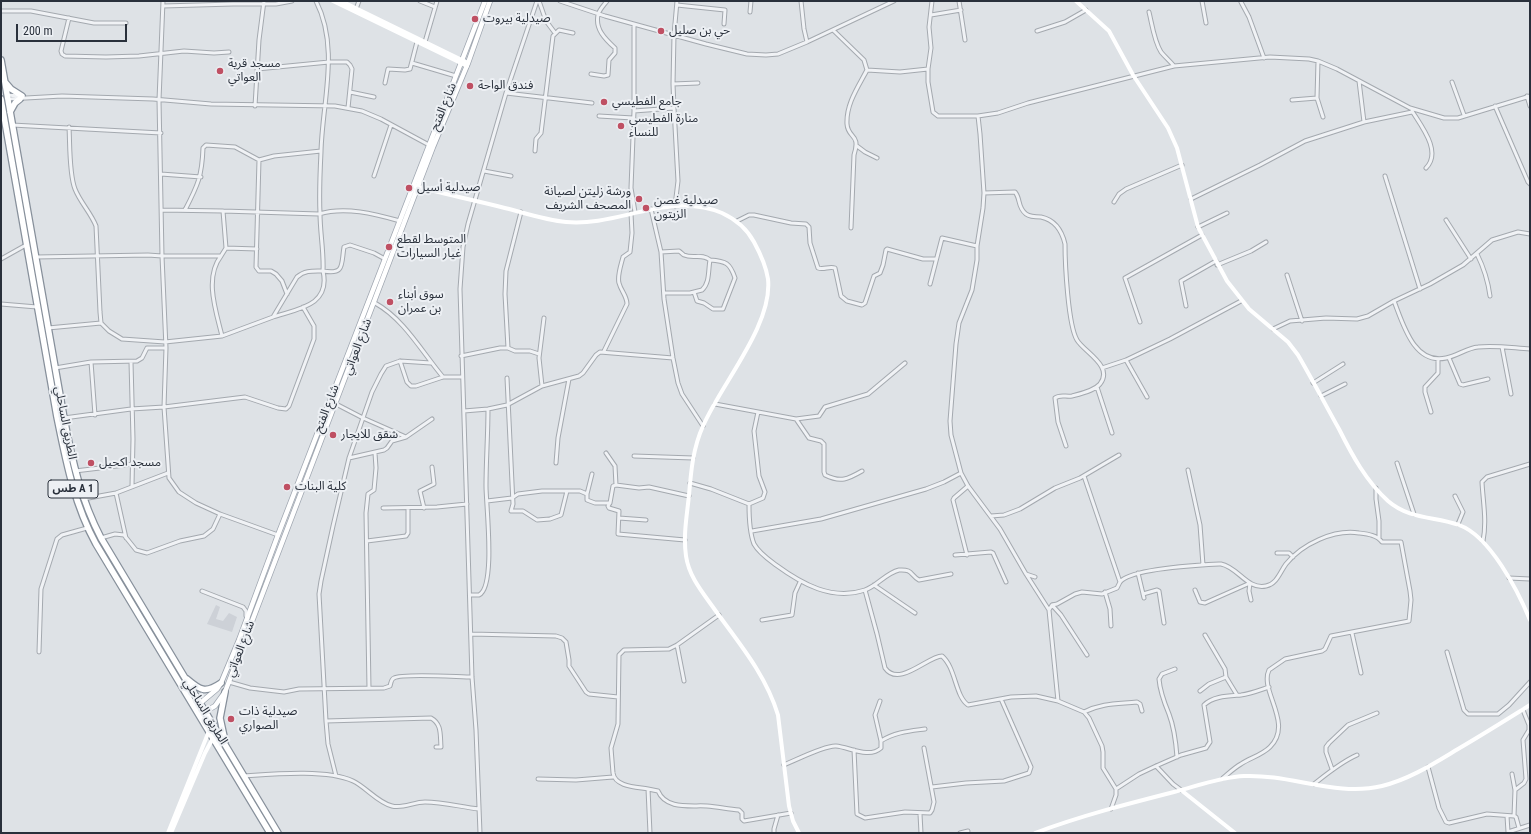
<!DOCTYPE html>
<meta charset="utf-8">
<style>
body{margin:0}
#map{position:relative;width:1531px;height:834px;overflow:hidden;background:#dee2e6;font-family:"Roboto Condensed",sans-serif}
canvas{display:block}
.frame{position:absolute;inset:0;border:2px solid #29303b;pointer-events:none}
.scale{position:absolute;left:16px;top:24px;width:111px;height:18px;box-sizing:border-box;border:2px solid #29303b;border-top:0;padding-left:5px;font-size:12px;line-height:14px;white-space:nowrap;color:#29303b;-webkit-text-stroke:3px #edf0f4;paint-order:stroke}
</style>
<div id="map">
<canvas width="1531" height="834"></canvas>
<div class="frame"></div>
<div class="scale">200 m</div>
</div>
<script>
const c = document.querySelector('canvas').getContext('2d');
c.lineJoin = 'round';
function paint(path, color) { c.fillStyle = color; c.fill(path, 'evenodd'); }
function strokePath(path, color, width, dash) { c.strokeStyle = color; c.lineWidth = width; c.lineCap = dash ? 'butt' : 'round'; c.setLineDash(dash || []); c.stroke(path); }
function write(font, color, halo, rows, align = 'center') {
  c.font = font + ' "Roboto Condensed","Noto Sans Arabic",sans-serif'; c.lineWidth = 4; c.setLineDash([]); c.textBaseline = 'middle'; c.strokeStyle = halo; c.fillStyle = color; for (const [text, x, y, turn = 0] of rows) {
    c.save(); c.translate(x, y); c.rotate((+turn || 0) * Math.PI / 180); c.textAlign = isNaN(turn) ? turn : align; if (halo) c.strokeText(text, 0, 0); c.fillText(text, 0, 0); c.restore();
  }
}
paint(new Path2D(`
 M216,605L220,607L216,619L223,621L229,613L237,617L232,632L207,624Z`), '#cdd1d7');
const street = new Path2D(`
 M163,1L159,100L162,256L166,348L164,407L169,478L179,492L196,503L220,514L278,535
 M420,1L435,7
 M539,1L546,21L555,33
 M560,1L605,16L706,44L747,54L766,55L778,54L807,42L894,1
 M801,1L804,29L807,42
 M959,1L965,40
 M1202,1L1206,23
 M1241,2L1249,17L1264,58
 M677,5L725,10L724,24
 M163,6L233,4H276L292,1
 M356,9L359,1
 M1,11H31L94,23H126
 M750,12L751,1
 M1149,12C1152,24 1154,41 1161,52C1165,57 1170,61 1174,66
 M931,15L961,10
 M69,18L61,51L62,54L65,56L106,57L139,56L184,51L214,53L229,52
 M634,24V111L631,188L635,212
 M833,30L864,60L867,70L900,72L928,69V82L933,112L938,116H978L998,113L1028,103L1174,66L1270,57L1309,59L1318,61L1337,69L1410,108L1444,118H1458L1530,96
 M1037,31L1065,22L1086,10
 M425,42L437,1
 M1318,61L1317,98L1323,117
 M412,63L456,76
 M257,69L329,62H347L350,65L352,69L348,108
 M928,69L931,48L929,27L932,1
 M591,74L604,76L608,75L609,60L615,53V48C605,39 595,29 598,15C599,10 604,5 607,1
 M1359,81L1364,122
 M1452,82L1464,115
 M385,83L388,69L405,70L410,69L417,42
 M673,84L674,35L677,1
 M350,92L374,97
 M506,93L592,103
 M7,95L19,96
 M1527,96L1530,106
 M8,99L62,96L153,99L211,104L335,106L362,111L381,119L429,145
 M1292,100L1317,98
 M255,106L259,40L264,1
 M1495,106L1528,182L1530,184
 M674,108L673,84L698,83
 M634,111L674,108L678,181L675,206
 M1412,111C1422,127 1442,152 1426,168
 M599,116L633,118
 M978,116L980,134L984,193L983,208L977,246V260L972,290L959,323L956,344L950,421L951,435L961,473L968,486L1000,529L1026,574L1035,577
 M12,125L161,133
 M69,127C70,144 69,174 75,189C80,202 91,213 96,226L100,312L101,323L109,331L122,339L165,342L222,336L273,317L297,277C305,270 313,271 323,271C324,252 320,233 320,213C319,193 320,172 321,152C322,103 340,48 316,1
 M857,146L865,152L877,158
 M535,151L536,139L541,133L553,36L559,30L573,33
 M259,160L256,267L259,271H271L276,274L282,281L287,294
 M484,171L511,176
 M161,174L201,177
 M374,176L391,125
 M1385,176L1420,289
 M984,193L1015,192C1021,199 1017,207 1026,214C1030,217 1036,217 1041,217C1055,220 1062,231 1065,244C1065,263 1068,325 1077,340C1084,352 1114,366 1100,384C1094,391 1080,394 1072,396C1066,397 1060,394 1055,398L1058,422L1066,446
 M1191,199L1260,165L1305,141L1364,122L1412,112
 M1114,202L1119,194L1126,189L1182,165
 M651,209L661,252L664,299L673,358L678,383L682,394L703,426
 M162,210L223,211L319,214C345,206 375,214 400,221
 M185,210C198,185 202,176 203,148L206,145L235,147L259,160L274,156L321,151
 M223,211L226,248
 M1446,220L1471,259
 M737,221L749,215H754L791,223L806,224L809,227L810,243L818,268C824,270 829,266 835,268L841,296L847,301L862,305L865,303L874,276L880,273L883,265L886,250L887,249L923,259H936
 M1198,227L1227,213
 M851,228L854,155C861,133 848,139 847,124C846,104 858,87 867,70
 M661,252L679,251C681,252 682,254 684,255C693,259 702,253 710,260C708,270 710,283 702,290L690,293H664
 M1477,254C1484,268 1488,281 1490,296
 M221,256C204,278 216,311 222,336
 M36,257L148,255L162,256H221L226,248L257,249
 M1,259L26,245
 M1217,265L1251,251L1266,242
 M1287,275L1302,321
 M930,284L942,238L977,246
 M694,292L697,301L704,303L713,309H723L735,278C730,263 726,261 710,260
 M1394,301C1403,324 1414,365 1446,358C1457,356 1467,348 1478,347C1495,345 1513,348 1530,349
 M375,303C404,319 422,352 443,377
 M1,304L37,307
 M1186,306L1181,281L1216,261
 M273,317C297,309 331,306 323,271C345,275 341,265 344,247L350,245L374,253L385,259
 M1140,322L1125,278L1202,235
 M48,328L101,323
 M1273,329L1290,321L1326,318L1357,319L1368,316L1394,301L1430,284L1463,265L1492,240L1518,232L1530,234
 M1502,347L1511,394
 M508,348L505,294L506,271L521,212
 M604,351L627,304C627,296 621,291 619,283C617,276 621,265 623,257L630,252L632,233L631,213
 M461,356L500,348H508L515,351H530L539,354
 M1449,358L1460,384L1463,385L1488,379
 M1126,360L1170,339L1241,301
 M400,361L431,363
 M91,362L95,415
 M131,362L133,439L132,486
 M55,368L91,362L137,361L142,358L147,348H166
 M1102,368L1126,360L1147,397
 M507,378L513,504L511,511H523L537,520L550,519L561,515L567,491
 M1313,383L1343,364
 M542,386L539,358L544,318
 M1097,387L1112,433
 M1321,396L1345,384
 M336,404L363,418L406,437
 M715,404L796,419L809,438L821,441L824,444V472L825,475C841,483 848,479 862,471
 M464,411L488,409L507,405L542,386L579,376L583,373L596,355L600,352L673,358
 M1431,412L1425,392V387L1438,373V360
 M64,418L131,409L164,407L245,397L278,408L286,409L289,406L314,339V326L303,307
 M796,419L819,416L825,407L868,394L905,363
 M606,453L615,466L616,485
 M634,456L693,458
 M349,458L384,450L387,448L392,441L406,437L432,419
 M556,463L558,438L569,379
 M1397,463L1414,514
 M1188,470L1200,525L1203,565
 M75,471L133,464
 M592,474L587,494V500L595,503H610L608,506L609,508L619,511L618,534L685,540
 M1084,476L1120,582
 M690,483L711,489L749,504C749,515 750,534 754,544C759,553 768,559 776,565C802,584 832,601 865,590C877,586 886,573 899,570C913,569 910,575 919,580L951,574
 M1376,488V499L1379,521V538
 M116,493L126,538
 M1455,496L1463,512L1458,524
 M83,499L116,493L168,473
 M487,501L512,498L518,494L542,491H580L587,494
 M610,503L613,486L616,485L639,488L649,487L689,496
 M749,504L763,498L765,492L759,476L754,431L758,412
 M383,508L437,507L467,504
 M424,508L420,491L434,484L432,467
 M991,516L1004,515L1020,509L1055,488L1080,478L1119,455
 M619,518L646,520
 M752,531L821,519L926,489L944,482L961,473
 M101,538L115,534L124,535L136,550L147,553L180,541L204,536L213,529L220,514
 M367,541L406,536L408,533V508
 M1483,541C1487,521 1483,502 1482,482L1487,477L1530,464
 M1277,553H1289L1293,557
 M955,555L991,552L993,553L1006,582
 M967,555L953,500L954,498L968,486
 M1138,573L1144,598
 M1026,574L1049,610
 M1509,578L1530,579
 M1250,583L1249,591L1251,600
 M874,585L915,613
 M865,590L877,634L885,668C899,688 928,656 942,656C956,668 955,696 968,705L1011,697L1036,696L1058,701L1084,712L1089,718L1102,746L1103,752V768L1116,789V795L1111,809
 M1195,590L1200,602L1205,603L1250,583
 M202,591L243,607L246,611V616L248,618
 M1105,592L1110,609L1111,626
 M1143,594L1157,590L1159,591L1164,623
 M470,595H479C496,587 486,505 486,486C486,461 488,435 488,409
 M1052,605L1061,615L1087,655
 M762,620L792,615L795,593L800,582
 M1352,633L1361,673
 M471,634L556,636L562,638L566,642L569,660V666L586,692L589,694L618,697
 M1205,635L1225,669L1226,677
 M677,645L684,681
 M39,652L41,589L57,539L62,535L87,528
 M1447,652L1464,710L1468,714H1498L1509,705L1530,682
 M1175,669L1162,674L1159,679C1160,692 1164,702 1169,714C1174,727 1176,743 1177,757
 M229,682L250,688L284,692L299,689L384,688L390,686C391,683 391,679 394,678C402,673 459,677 472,677
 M369,688L366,513L368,494L374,490L376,468L375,453
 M1200,691L1209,684L1226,677L1237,695
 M1058,701L1049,610L1052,605L1057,604L1075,594L1082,592L1102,594L1117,588C1118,586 1119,584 1120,582C1132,568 1201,565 1221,564C1238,567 1247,590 1266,586C1277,584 1280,572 1286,564C1302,544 1334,529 1359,533C1367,534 1377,535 1382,542H1401L1410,591L1411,600L1409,621L1331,636L1325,649L1322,651L1285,659L1269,670C1259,691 1294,723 1270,747C1262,755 1250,758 1241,764C1234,768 1229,773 1223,778
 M1084,712C1102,703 1117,704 1137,702L1140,704L1142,711
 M326,721L431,718C442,724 440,735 441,747H436
 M881,741C895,732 910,731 925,729
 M854,750L857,814L865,818L905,812L930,813L932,810L934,802L924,748
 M784,765C796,760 825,745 836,746C849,747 869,759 881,748V741L875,715L880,701
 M1156,766L1173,784L1181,790
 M1428,767L1439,808L1446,822L1449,823L1487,814L1514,816L1516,817L1519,828
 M1332,769L1326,752V747L1329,743L1348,725L1377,713
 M1512,774L1515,790L1514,816
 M244,776C273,774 327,769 353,781C366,787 378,803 392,806C402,809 414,802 425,802C443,802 461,807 479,809
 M336,776L328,744L326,721L320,612L319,594L321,581L333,526L349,458L372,392L381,374L386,366L400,361L407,382L411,386H416L443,377H462
 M538,779L576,780L613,777
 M1314,784C1328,773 1341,762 1357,755
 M932,787L966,783L1004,781L1029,773L1031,767L1001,699
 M648,789L658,791C666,810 691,805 707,806C718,807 728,809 739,810L742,813V819L744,821L791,813
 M1116,789L1139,774L1156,766L1181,755L1206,748L1210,742L1204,705C1213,696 1228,696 1241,695C1250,694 1260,690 1269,687
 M1515,790L1524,783L1526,779L1523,740L1529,730V725L1523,710
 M920,814L921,833
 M1507,816L1508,832L1530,825
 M480,833L476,730L472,677L460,289L463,247L468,224L506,93L537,1
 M650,833L648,789C637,787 615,787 613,773L611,748L618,724L619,655L624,650L669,649L677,645L719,615
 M774,833V829L778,815
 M960,833L968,831`);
const primary = new Path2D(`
 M198,705L217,689L221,683L239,640L278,535L485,1
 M199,715L215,706L225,692L433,147L468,63L490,1`);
const highway = new Path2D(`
 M1,60L64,418C72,460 81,500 101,538L278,833
 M5,82L11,89L22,96
 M1,99L57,417C66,461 74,504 96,544L270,833
 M10,112L15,103L20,99
 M187,679C200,690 205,694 221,683
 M225,692L220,718L225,741`);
strokePath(street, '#a4a9af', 5);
strokePath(primary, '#9fa6b0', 6);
strokePath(highway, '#87909b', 8);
strokePath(street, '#f0f2f5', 3);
strokePath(new Path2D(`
 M333,1L467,66
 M341,1L468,63
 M1076,1L1109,31L1133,75L1168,128L1177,148L1198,227L1227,281L1249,309L1288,342L1298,355C1312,379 1325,404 1339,429C1352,455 1366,481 1388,501C1410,520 1435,516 1459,525C1490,536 1518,591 1530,620
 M415,186C444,194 473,200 501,207C522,212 544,220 566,222C618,227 669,191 722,213C735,219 747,229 754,242C760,253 766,266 768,279C773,325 721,384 703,426C693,448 691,471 689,495C687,515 683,535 686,556C689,577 703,593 715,610C739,643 766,675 778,715L789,806L793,821L799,833
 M1181,790L1235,833
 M168,833L209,731
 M171,833L205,753L213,738
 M1035,833C1080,816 1127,804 1174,792C1197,786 1221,777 1244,776C1291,774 1336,797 1382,786C1410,779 1433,764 1458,749C1482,735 1506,720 1530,705`), '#fff', 4);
strokePath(primary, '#fff', 4.5);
strokePath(highway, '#fff', 5.5);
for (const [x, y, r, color] of [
 [475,19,4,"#bf5063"],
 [661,31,4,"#bf5063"],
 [220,71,4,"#bf5063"],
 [470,86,4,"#bf5063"],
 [604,102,4,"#bf5063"],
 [621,126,4,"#bf5063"],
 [409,188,4,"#bf5063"],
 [639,199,4,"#bf5063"],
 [646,208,4,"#bf5063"],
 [389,247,4,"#bf5063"],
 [390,302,4,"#bf5063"],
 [333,435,4,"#bf5063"],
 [91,463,4,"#bf5063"],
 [287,487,4,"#bf5063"],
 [231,719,4,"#bf5063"]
]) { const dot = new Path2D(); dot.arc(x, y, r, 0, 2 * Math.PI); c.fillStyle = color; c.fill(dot); strokePath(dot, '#edf0f4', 1.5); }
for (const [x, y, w] of [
 [73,489,50]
]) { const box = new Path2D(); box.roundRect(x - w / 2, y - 9, w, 18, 3); c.fillStyle = '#edf0f4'; c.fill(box); strokePath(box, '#29303b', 1); }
write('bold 11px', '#29303b', null, [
 ["طس A 1",73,489]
]);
write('12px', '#29303b', '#edf0f4', [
 ["صيدلية بيروت",483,19],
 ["حي بن صليل",669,31],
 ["مسجد قرية",228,64],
 ["العواتي",228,78],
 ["فندق الواحة",478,86],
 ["جامع الفطيسي",612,102],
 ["منارة الفطيسي",629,119],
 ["للنساء",629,133],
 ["صيدلية أسيل",417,188],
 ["ورشة زليتن لصيانة",631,192,"right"],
 ["المصحف الشريف",631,206,"right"],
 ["صيدلية غصن",654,201],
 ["الزيتون",654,215],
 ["المتوسط لقطع",397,240],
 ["غيار السيارات",397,254],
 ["سوق أبناء",398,295],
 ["بن عمران",398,309],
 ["شقق للايجار",341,435],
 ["مسجد اكحيل",99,463],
 ["كلية البنات",295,487],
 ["صيدلية ذات",239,712],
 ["الصواري",239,726]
], 'left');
write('12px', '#29303b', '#edf0f4', [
 ["شارع الفتح",444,107,-68],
 ["شارع العواتي",358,347,-69],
 ["شارع الفتح",327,409,-69],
 ["الطريق الساحلي",65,423,79],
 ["شارع العواتي",241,649,-69],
 ["الطريق الساحلي",205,712,59]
]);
</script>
